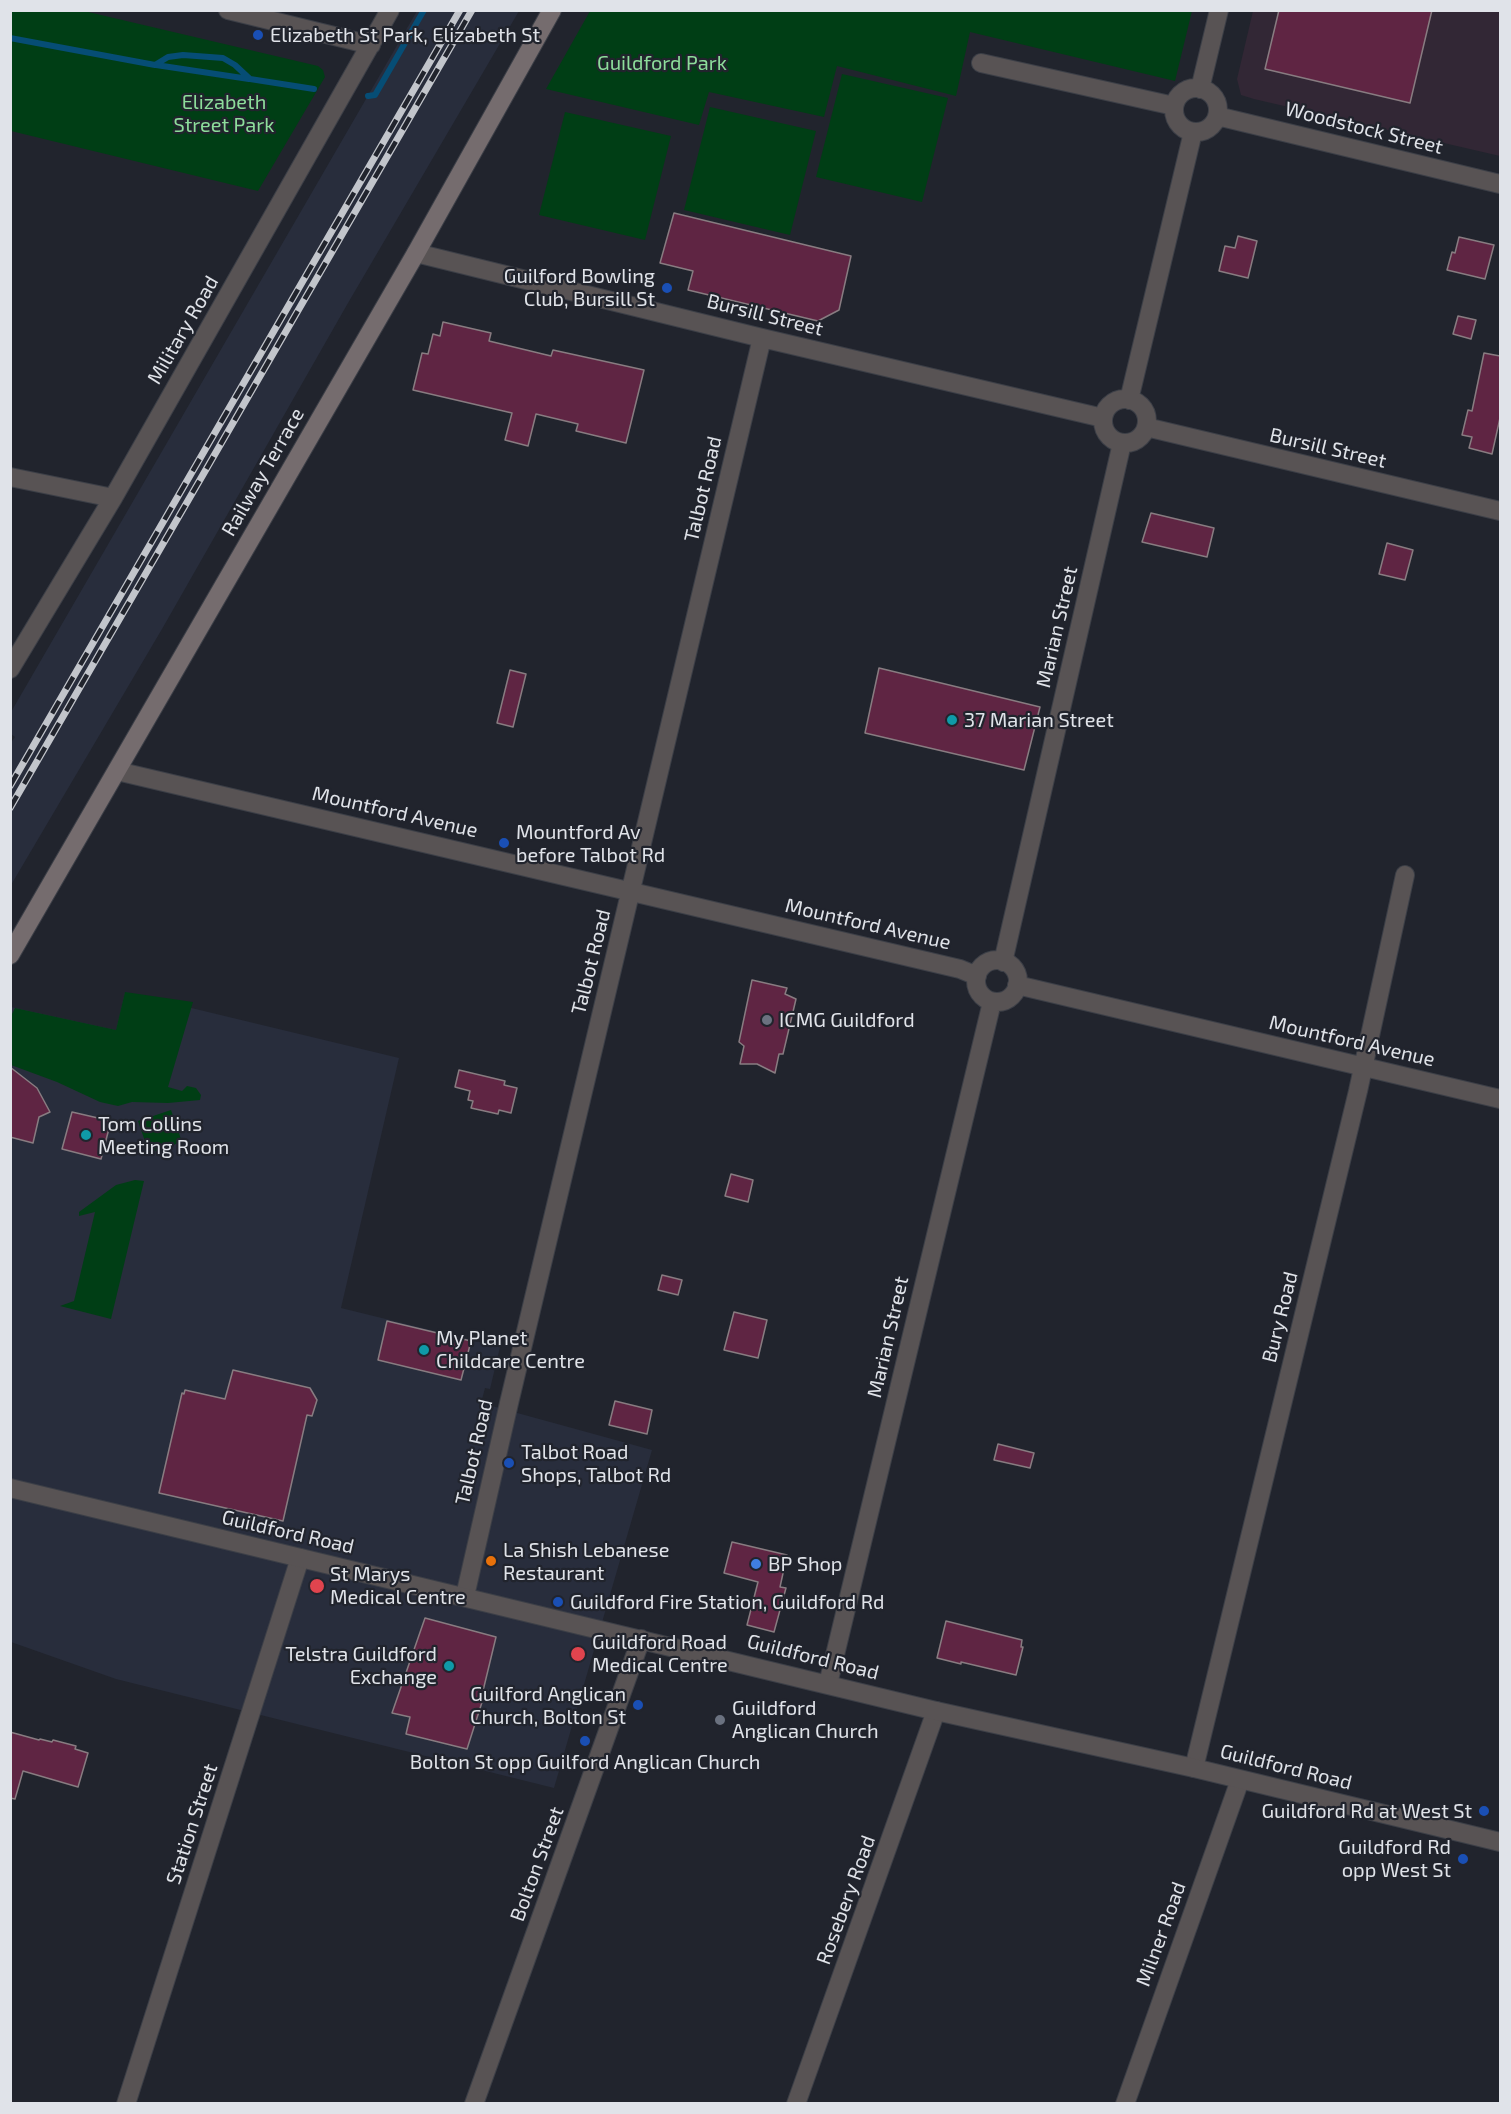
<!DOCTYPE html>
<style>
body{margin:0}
#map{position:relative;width:1511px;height:2114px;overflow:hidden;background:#21242d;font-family:"Exo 2",sans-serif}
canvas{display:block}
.frame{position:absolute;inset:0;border:12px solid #e0e3e9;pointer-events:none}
</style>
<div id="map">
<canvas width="1511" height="2114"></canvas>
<div class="frame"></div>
</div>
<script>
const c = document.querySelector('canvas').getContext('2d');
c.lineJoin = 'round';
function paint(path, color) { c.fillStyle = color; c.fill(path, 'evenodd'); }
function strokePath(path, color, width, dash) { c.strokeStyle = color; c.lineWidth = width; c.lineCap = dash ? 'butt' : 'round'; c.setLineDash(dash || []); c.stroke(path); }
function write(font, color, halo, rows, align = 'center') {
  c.font = font + ' "Exo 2",sans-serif'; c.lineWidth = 4.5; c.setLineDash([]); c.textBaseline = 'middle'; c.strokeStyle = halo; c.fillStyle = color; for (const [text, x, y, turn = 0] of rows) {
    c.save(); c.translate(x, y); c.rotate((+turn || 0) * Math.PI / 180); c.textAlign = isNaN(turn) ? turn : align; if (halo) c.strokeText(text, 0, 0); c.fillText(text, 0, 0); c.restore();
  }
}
paint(new Path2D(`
 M417,11H519L348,303L162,629L11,885L10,744L15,737L11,734V712Z
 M125,992L399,1058L341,1308L500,1347L490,1389L485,1388L481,1403L652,1450L554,1788L116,1679L11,1642V1007L116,1030Z`), '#282d3c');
paint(new Path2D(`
 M1253,11H1500V156L1254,99L1241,95L1237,79Z`), '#322735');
paint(new Path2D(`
 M11,10L84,11L318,66L323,70L325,77L258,191L11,131Z
 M590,11V10L1192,11L1175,81L970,32L956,96L837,66L824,117L709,92L699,125L546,89Z
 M842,74L948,98L922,202L816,177Z
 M710,107L816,131L790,235L684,210Z
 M565,112L671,136L645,240L539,215Z
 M125,992L193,1002L168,1087L182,1091L187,1086L196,1088L201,1095L200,1100L168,1103L132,1102L118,1106L100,1102L57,1082L11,1065V1016L15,1008L116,1030Z
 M171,1110L182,1142L149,1153L138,1121Z
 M135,1180L144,1181L111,1319L60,1306L74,1301L95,1212L79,1216V1212L116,1185Z`), '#003e15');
strokePath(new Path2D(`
 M10,38L155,65L168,57L183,55L223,58L235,65L250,79L314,89
 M156,65L249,79
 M368,96L375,95L424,10`), '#064d75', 6);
const building = new Path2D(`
 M1279,10H1432L1410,103L1265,69Z
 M674,213L851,256L839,310L818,321L688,290L693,271L660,263Z
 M1238,236L1257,241L1248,278L1219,271L1225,246L1235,248Z
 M1459,237L1494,245L1485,279L1447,270L1452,252L1455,253Z
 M1458,316L1476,320L1471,339L1453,334Z
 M443,322L491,333L489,341L551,356L553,350L644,370L626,443L576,431L578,424L536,414L528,446L505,440L512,413L413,390L422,353L428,354L433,334L440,336Z
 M1484,353L1500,356V418L1492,454L1469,448L1472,437L1462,435L1468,410L1472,411Z
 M1151,513L1214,528L1207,557L1142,542Z
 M1387,543L1413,550L1405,580L1379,574Z
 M879,668L1040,707L1024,770L865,733Z
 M510,670L526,674L513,727L497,723Z
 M752,980L787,988L785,994L796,999L783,1054H779L775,1073L757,1064H740L744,1046L739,1042Z
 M10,1067L37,1088L50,1112L39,1117L33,1143L10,1137Z
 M459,1070L505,1081L504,1085L517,1088L511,1113L499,1110L498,1114L471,1108L473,1101L468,1100L470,1091L455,1087Z
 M72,1112L111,1121L101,1159L62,1149Z
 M731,1174L753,1180L748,1202L725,1196Z
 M662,1275L682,1280L678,1295L658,1290Z
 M734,1312L767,1320L758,1358L724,1350Z
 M387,1321L471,1341L461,1380L378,1360Z
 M233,1370L310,1388L317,1400L312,1416L307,1415L283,1521L159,1493L182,1393L184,1394L185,1390L225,1399Z
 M615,1401L652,1410L647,1434L609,1425Z
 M998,1444L1034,1453L1030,1468L994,1460Z
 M732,1542L787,1555L780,1587L786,1588L774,1632L747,1625L758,1582L724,1573Z
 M425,1618L496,1637L482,1695L484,1696L467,1749L406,1734L410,1717L392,1713Z
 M946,1621L1022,1640L1021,1647H1023L1016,1675L961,1662V1664L937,1658Z
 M10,1732L39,1740L40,1739L52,1742L53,1740L76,1746L75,1749L88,1753L78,1787L23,1771L15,1799L10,1798Z`);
paint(building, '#5f2543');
strokePath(building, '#887c81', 1.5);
const minor = new Path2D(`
 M228,10L371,45
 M981,63L1174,106
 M1174 110a22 22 0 1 1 44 0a22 22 0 1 1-44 0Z
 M1200,89L1219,10
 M1217,116L1500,184
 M416,253L762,338L1103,418
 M1103 421a22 22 0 1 1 44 0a22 22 0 1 1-44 0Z
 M1129,400L1193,132
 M1146,427L1500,511
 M10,477L113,498
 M10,669L113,498L390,10
 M117,771L960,969L977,976
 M976 981a21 21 0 1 1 42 0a21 21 0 1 1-42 0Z
 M1003,962L1122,443
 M1017,985L1500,1099
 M465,1596L509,1403L762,338
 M828,1684L992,1002
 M1194,1768L1358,1091L1405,875
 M126,2104L300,1558
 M796,2104L936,1711
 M1125,2104L1240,1780`);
const tertiary = new Path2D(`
 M10,1488L936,1711L1194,1768L1500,1842
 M474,2104L641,1639`);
const secondary = new Path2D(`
 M10,955L416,253L552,10`);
strokePath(minor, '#3c3f47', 20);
strokePath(tertiary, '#3c3f47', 20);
strokePath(secondary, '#3c3f47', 20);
strokePath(minor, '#585354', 18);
strokePath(tertiary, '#585354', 18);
strokePath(secondary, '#756c6e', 18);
const rail = new Path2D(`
 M10,786L460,10
 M10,808L472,10`);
strokePath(rail, '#c2c5cb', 7);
strokePath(rail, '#21242d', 4.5, [14]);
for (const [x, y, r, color] of [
 [258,35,6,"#1a4fb4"],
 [667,288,6,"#1a4fb4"],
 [952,720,6,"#0f9aa8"],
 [504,843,6,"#1a4fb4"],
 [767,1020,6,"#6b7280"],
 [86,1135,6,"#0f9aa8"],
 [424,1350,6,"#0f9aa8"],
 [509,1463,6,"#1a4fb4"],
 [491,1561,6,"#e8710a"],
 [756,1564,6,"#3f7fe0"],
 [317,1586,8,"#e0444e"],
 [558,1602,6,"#1a4fb4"],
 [578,1654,8,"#e0444e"],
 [449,1666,6,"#0f9aa8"],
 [638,1705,6,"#1a4fb4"],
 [720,1720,6,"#6b7280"],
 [585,1741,6,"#1a4fb4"],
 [1484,1811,6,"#1a4fb4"],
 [1463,1859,6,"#1a4fb4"]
]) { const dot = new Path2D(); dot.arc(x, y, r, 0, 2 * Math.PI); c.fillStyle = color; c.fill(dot); strokePath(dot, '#21242d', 2); }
write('20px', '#e0e3e9', '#21242d', [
 ["Elizabeth St Park, Elizabeth St",270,35],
 ["Guilford Bowling",655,276,"right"],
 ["Club, Bursill St",655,299,"right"],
 ["37 Marian Street",964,720],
 ["Mountford Av",516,832],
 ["before Talbot Rd",516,855],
 ["ICMG Guildford",779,1020],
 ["Tom Collins",98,1124],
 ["Meeting Room",98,1147],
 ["My Planet",436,1338],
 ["Childcare Centre",436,1361],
 ["Talbot Road",521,1452],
 ["Shops, Talbot Rd",521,1475],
 ["La Shish Lebanese",503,1550],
 ["Restaurant",503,1573],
 ["BP Shop",768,1564],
 ["St Marys",330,1574],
 ["Medical Centre",330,1597],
 ["Guildford Fire Station, Guildford Rd",570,1602],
 ["Guildford Road",592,1642],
 ["Medical Centre",592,1665],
 ["Telstra Guildford",437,1654,"right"],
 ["Exchange",437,1677,"right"],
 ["Guilford Anglican",626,1694,"right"],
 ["Church, Bolton St",626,1717,"right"],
 ["Guildford",732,1708],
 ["Anglican Church",732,1731],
 ["Bolton St opp Guilford Anglican Church",585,1762,"center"],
 ["Guildford Rd at West St",1472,1811,"right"],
 ["Guildford Rd",1451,1847,"right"],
 ["opp West St",1451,1870,"right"]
], 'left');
write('20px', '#8ddd9b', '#21242d', [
 ["Guildford Park",662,63],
 ["Elizabeth",224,102],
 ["Street Park",224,125]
]);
write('20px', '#e0e3e9', '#21242d', [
 ["Woodstock Street",1364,128,14],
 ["Bursill Street",765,315,14],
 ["Military Road",183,330,-60],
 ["Bursill Street",1328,448,13],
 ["Railway Terrace",263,472,-60],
 ["Talbot Road",703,489,-77],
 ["Marian Street",1057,627,-77],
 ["Mountford Avenue",395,812,13],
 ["Mountford Avenue",868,924,13],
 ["Talbot Road",591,962,-76],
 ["Mountford Avenue",1352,1041,13],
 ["Bury Road",1280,1317,-76],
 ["Marian Street",888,1337,-77],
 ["Talbot Road",474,1452,-77],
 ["Guildford Road",288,1532,13],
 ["Guildford Road",813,1657,14],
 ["Guildford Road",1286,1767,14],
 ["Station Street",192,1824,-72],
 ["Bolton Street",537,1864,-70],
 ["Rosebery Road",846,1900,-70],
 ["Milner Road",1161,1934,-70]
]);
</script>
